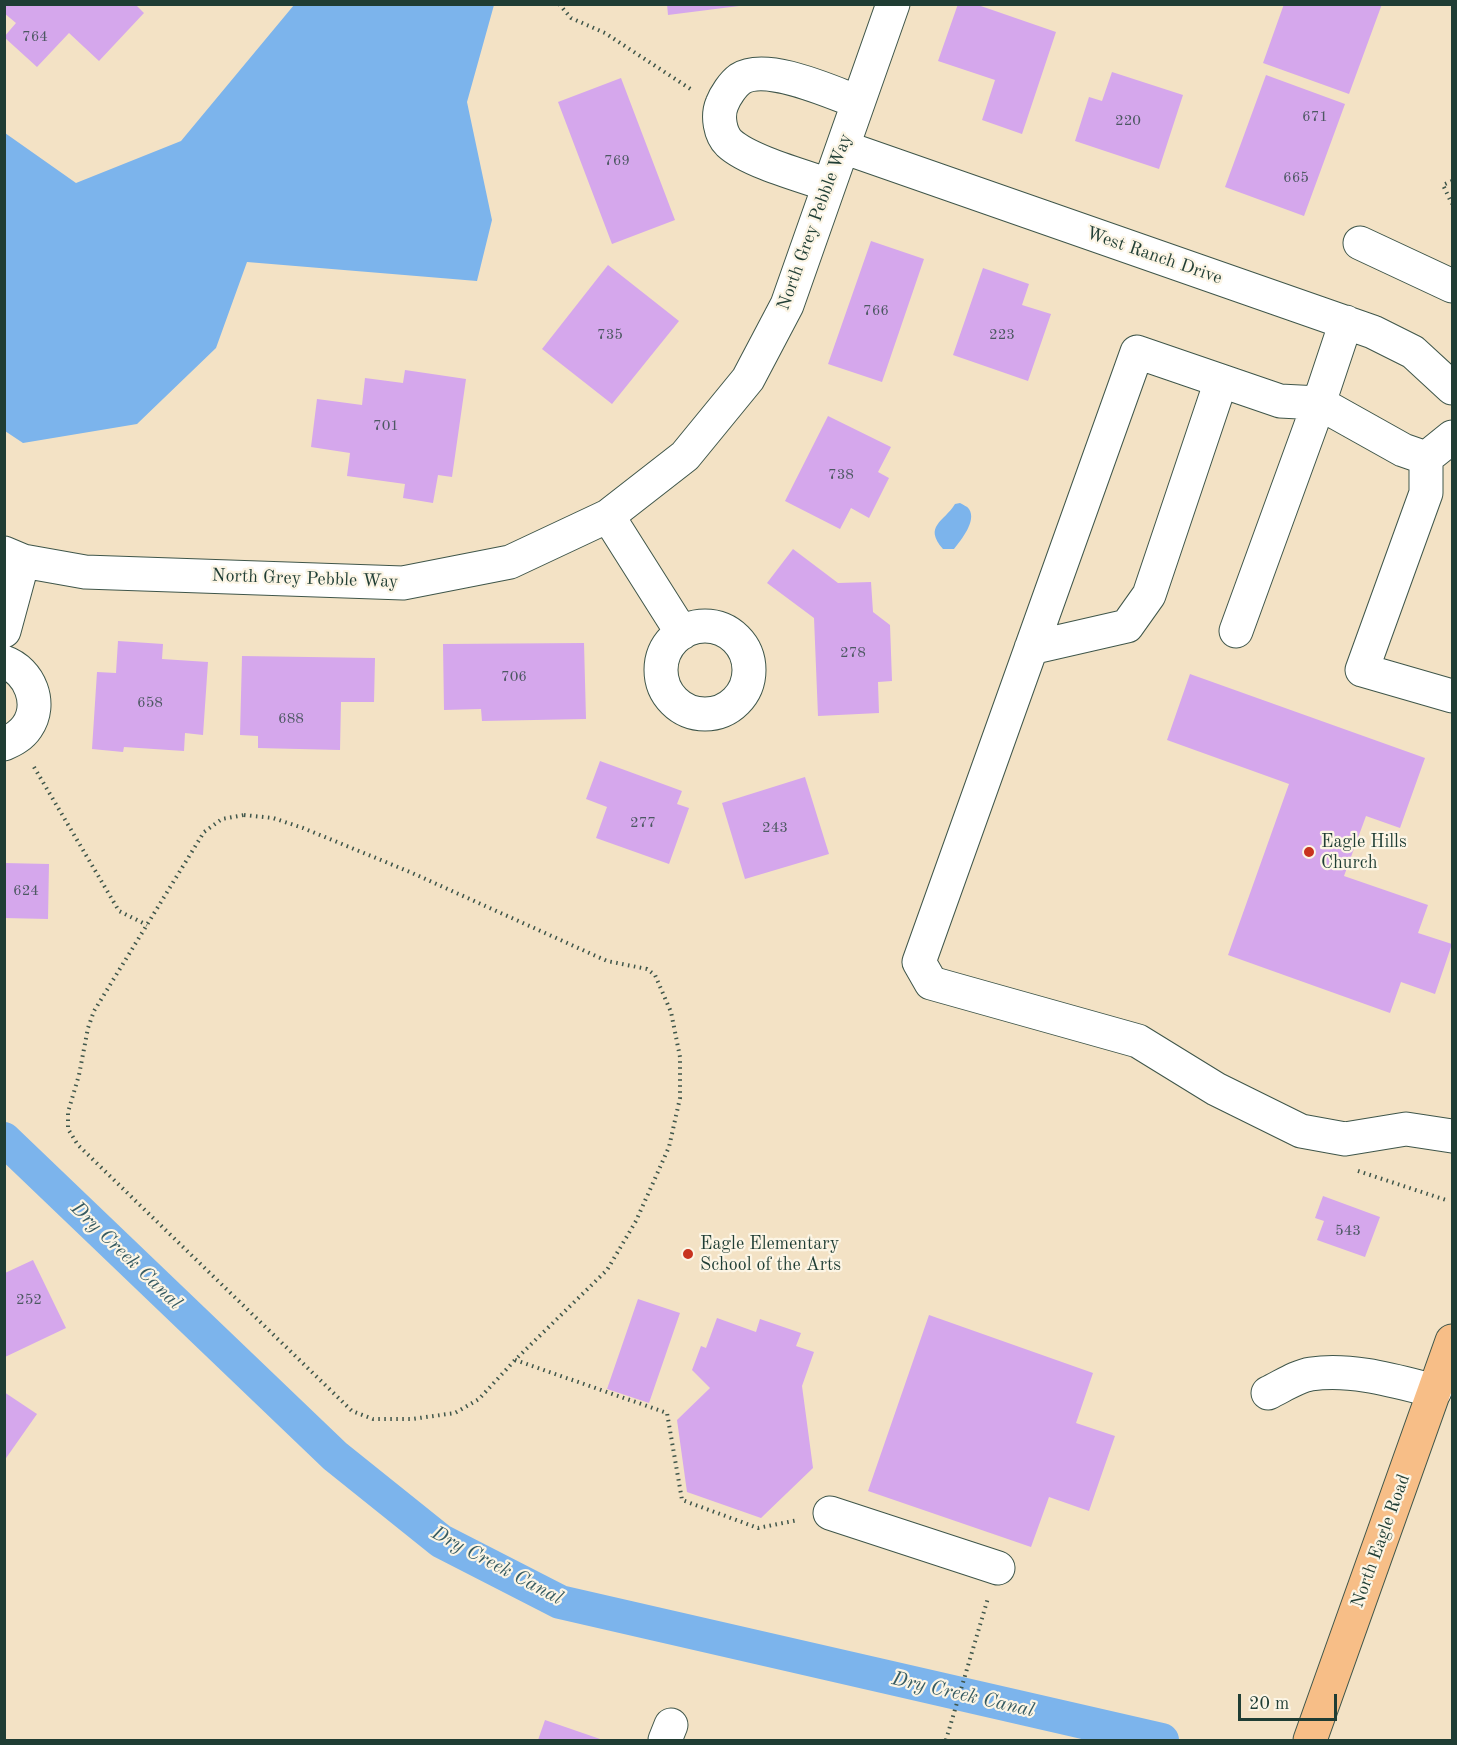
<!DOCTYPE html>
<style>
body{margin:0}
#map{position:relative;width:1457px;height:1745px;overflow:hidden;background:#f3e2c5;font-family:"Old Standard TT",serif}
canvas{display:block}
.frame{position:absolute;inset:0;border:6px solid #1f3d34;pointer-events:none}
.scale{position:absolute;left:1238px;top:1694px;width:99px;height:27px;box-sizing:border-box;border:3px solid #1f3d34;border-top:0;padding-left:8px;font-size:18px;line-height:21px;white-space:nowrap;color:#1f3d34;-webkit-text-stroke:4px #fcf5e5;paint-order:stroke}
</style>
<div id="map">
<canvas width="1457" height="1745"></canvas>
<div class="frame"></div>
<div class="scale">20 m</div>
</div>
<script>
const c = document.querySelector('canvas').getContext('2d');
c.lineJoin = 'round';
function paint(path, color) { c.fillStyle = color; c.fill(path, 'evenodd'); }
function strokePath(path, color, width, dash) { c.strokeStyle = color; c.lineWidth = width; c.lineCap = dash ? 'butt' : 'round'; c.setLineDash(dash || []); c.stroke(path); }
function write(font, color, halo, rows, align = 'center') {
  c.font = font + ' "Old Standard TT",serif'; c.lineWidth = 4.5; c.setLineDash([]); c.textBaseline = 'middle'; c.strokeStyle = halo; c.fillStyle = color; for (const [text, x, y, turn = 0] of rows) {
    c.save(); c.translate(x, y); c.rotate((+turn || 0) * Math.PI / 180); c.textAlign = isNaN(turn) ? turn : align; if (halo) c.strokeText(text, 0, 0); c.fillText(text, 0, 0); c.restore();
  }
}
paint(new Path2D(`
 M294,5H494L467,102L492,220L477,281L247,262L216,348L137,424L23,443L5,431V133L76,183L181,141Z
 M960,503C963,505 967,506 969,509C977,521 961,540 954,549H943C923,526 944,522 955,504Z`), '#7cb4ec');
strokePath(new Path2D(`
 M4,1139L335,1456L441,1541L560,1602L1162,1740`), '#7cb4ec', 34);
paint(new Path2D(`
 M5,4H135L144,13L99,61L69,33L37,67L4,37L16,23L4,13Z
 M667,4H739V6L668,15Z
 M958,4H975L1056,32L1022,134L982,120L995,80L938,61Z
 M1284,4H1382L1349,94L1263,63Z
 M1112,72L1183,95L1159,169L1075,141L1089,97L1102,101Z
 M1266,75L1345,104L1304,216L1225,187Z
 M621,78L675,220L612,244L558,102Z
 M871,241L924,259L882,382L828,364Z
 M608,265L679,321L612,404L542,349Z
 M983,268L1029,284L1022,305L1051,314L1028,381L953,355Z
 M405,370L466,379L452,477L438,475L433,503L403,498L405,484L347,476L350,453L311,447L317,399L362,405L365,378L403,383Z
 M828,416L891,447L878,472L889,478L869,518L851,508L840,529L785,501Z
 M793,549L838,583L871,582L873,612L890,625L892,681L878,682L879,713L818,716L814,618L767,583Z
 M118,641L163,644L162,659L208,662L203,735L185,733L184,751L124,747L123,752L92,749L97,672L116,673Z
 M584,643L586,719L482,721L481,709L444,710L443,644Z
 M242,656L375,658L374,702H341L340,750L258,748V736L240,735Z
 M1190,674L1425,758L1400,828L1366,816L1344,876L1428,905L1418,933L1452,944L1435,994L1401,982L1390,1013L1228,955L1289,784L1167,740Z
 M600,761L682,791L677,804L689,808L669,864L596,838L607,807L586,799Z
 M805,777L829,854L745,879L722,803Z
 M4,863L49,864L48,919L4,918Z
 M1323,1196L1380,1217L1365,1257L1317,1240L1324,1221L1315,1218Z
 M33,1260L66,1328L5,1357V1273Z
 M638,1299L680,1313L649,1403L607,1389Z
 M929,1315L1093,1373L1076,1423L1115,1436L1089,1511L1049,1497L1031,1547L868,1491Z
 M717,1318L756,1332L760,1319L801,1333L796,1346L814,1352L802,1386L813,1468L761,1518L687,1492L677,1420L710,1388L692,1370L701,1346L706,1348Z
 M4,1392L37,1414L4,1461Z
 M545,1720L603,1740H538Z`), '#d5a7ec');
const minor = new Path2D(`
 M843,147L1373,332L1413,352L1452,388
 M829,185C803,176 748,161 729,143C720,134 717,116 722,104C725,96 733,84 740,79C766,62 831,92 858,102
 M1360,243L1452,286
 M1346,322L1319,403L1280,401L1137,352L919,962L931,983L1138,1041L1216,1089L1301,1131L1345,1139L1406,1129L1452,1136
 M1426,458V493L1362,670L1452,696
 M608,516L682,633
 M4,553L23,561L85,572L403,583L510,562L608,516L685,456L748,379L787,305L893,4
 M661 670a44 44 0 1 1 88 0a44 44 0 1 1-88 0Z
 M4,631L23,561
 M1236,631L1319,403L1403,450L1426,458L1452,437
 M1031,648L1127,626L1149,595L1221,381
 M4,662C30,671 43,704 27,727C21,736 13,740 4,744
 M1268,1393C1281,1387 1297,1376 1311,1374C1352,1368 1395,1381 1435,1391
 M830,1513L998,1568
 M665,1740L671,1725`);
const major = new Path2D(`
 M1310,1740L1452,1341`);
strokePath(minor, '#3f564a', 35);
strokePath(major, '#3f564a', 35);
strokePath(new Path2D(`
 M559,4L571,18L605,33L692,90
 M1452,181L1443,185L1452,204
 M34,767L119,911L147,925
 M244,815L273,818L303,828L410,872L607,961L647,969L655,975L671,1012L680,1057V1098L669,1147L636,1221L607,1270L515,1360L479,1399L455,1413L412,1419H373L352,1411L78,1145L68,1129V1112L79,1075L88,1028L94,1011L204,832L222,819Z
 M1358,1171L1449,1201
 M515,1360L667,1413L682,1500L758,1528L798,1520
 M946,1740L988,1598`), '#3f564a', 4, [1.5, 4.5]);
strokePath(minor, '#fff', 33);
strokePath(major, '#f7be87', 33);
for (const [x, y, r, color] of [
 [1309,852,6,"#c8321e"],
 [688,1254,6,"#c8321e"]
]) { const dot = new Path2D(); dot.arc(x, y, r, 0, 2 * Math.PI); c.fillStyle = color; c.fill(dot); strokePath(dot, '#fcf5e5', 2); }
write('15px', '#4c5862', null, [
 ["764",35,37],
 ["671",1315,117],
 ["220",1128,121],
 ["769",617,161],
 ["665",1296,178],
 ["766",876,311],
 ["735",610,335],
 ["223",1002,335],
 ["701",386,426],
 ["738",841,475],
 ["278",853,653],
 ["706",514,677],
 ["658",150,703],
 ["688",291,719],
 ["277",643,823],
 ["243",775,828],
 ["624",26,891],
 ["543",1348,1231],
 ["252",29,1300]
]);
write('18px', '#1f3d34', '#fcf5e5', [
 ["North Grey Pebble Way",815,222,-70],
 ["West Ranch Drive",1154,256,19],
 ["North Grey Pebble Way",305,579,2],
 ["North Eagle Road",1381,1541,-70]
]);
write('18px', '#1f3d34', '#fcf5e5', [
 ["Eagle Hills",1321,842],
 ["Church",1321,863],
 ["Eagle Elementary",700,1244],
 ["School of the Arts",700,1265]
], 'left');
write('italic 20px', '#365b62', '#fcf5e5', [
 ["Dry Creek Canal",126,1256,44],
 ["Dry Creek Canal",497,1566,28],
 ["Dry Creek Canal",963,1695,13]
]);
</script>
